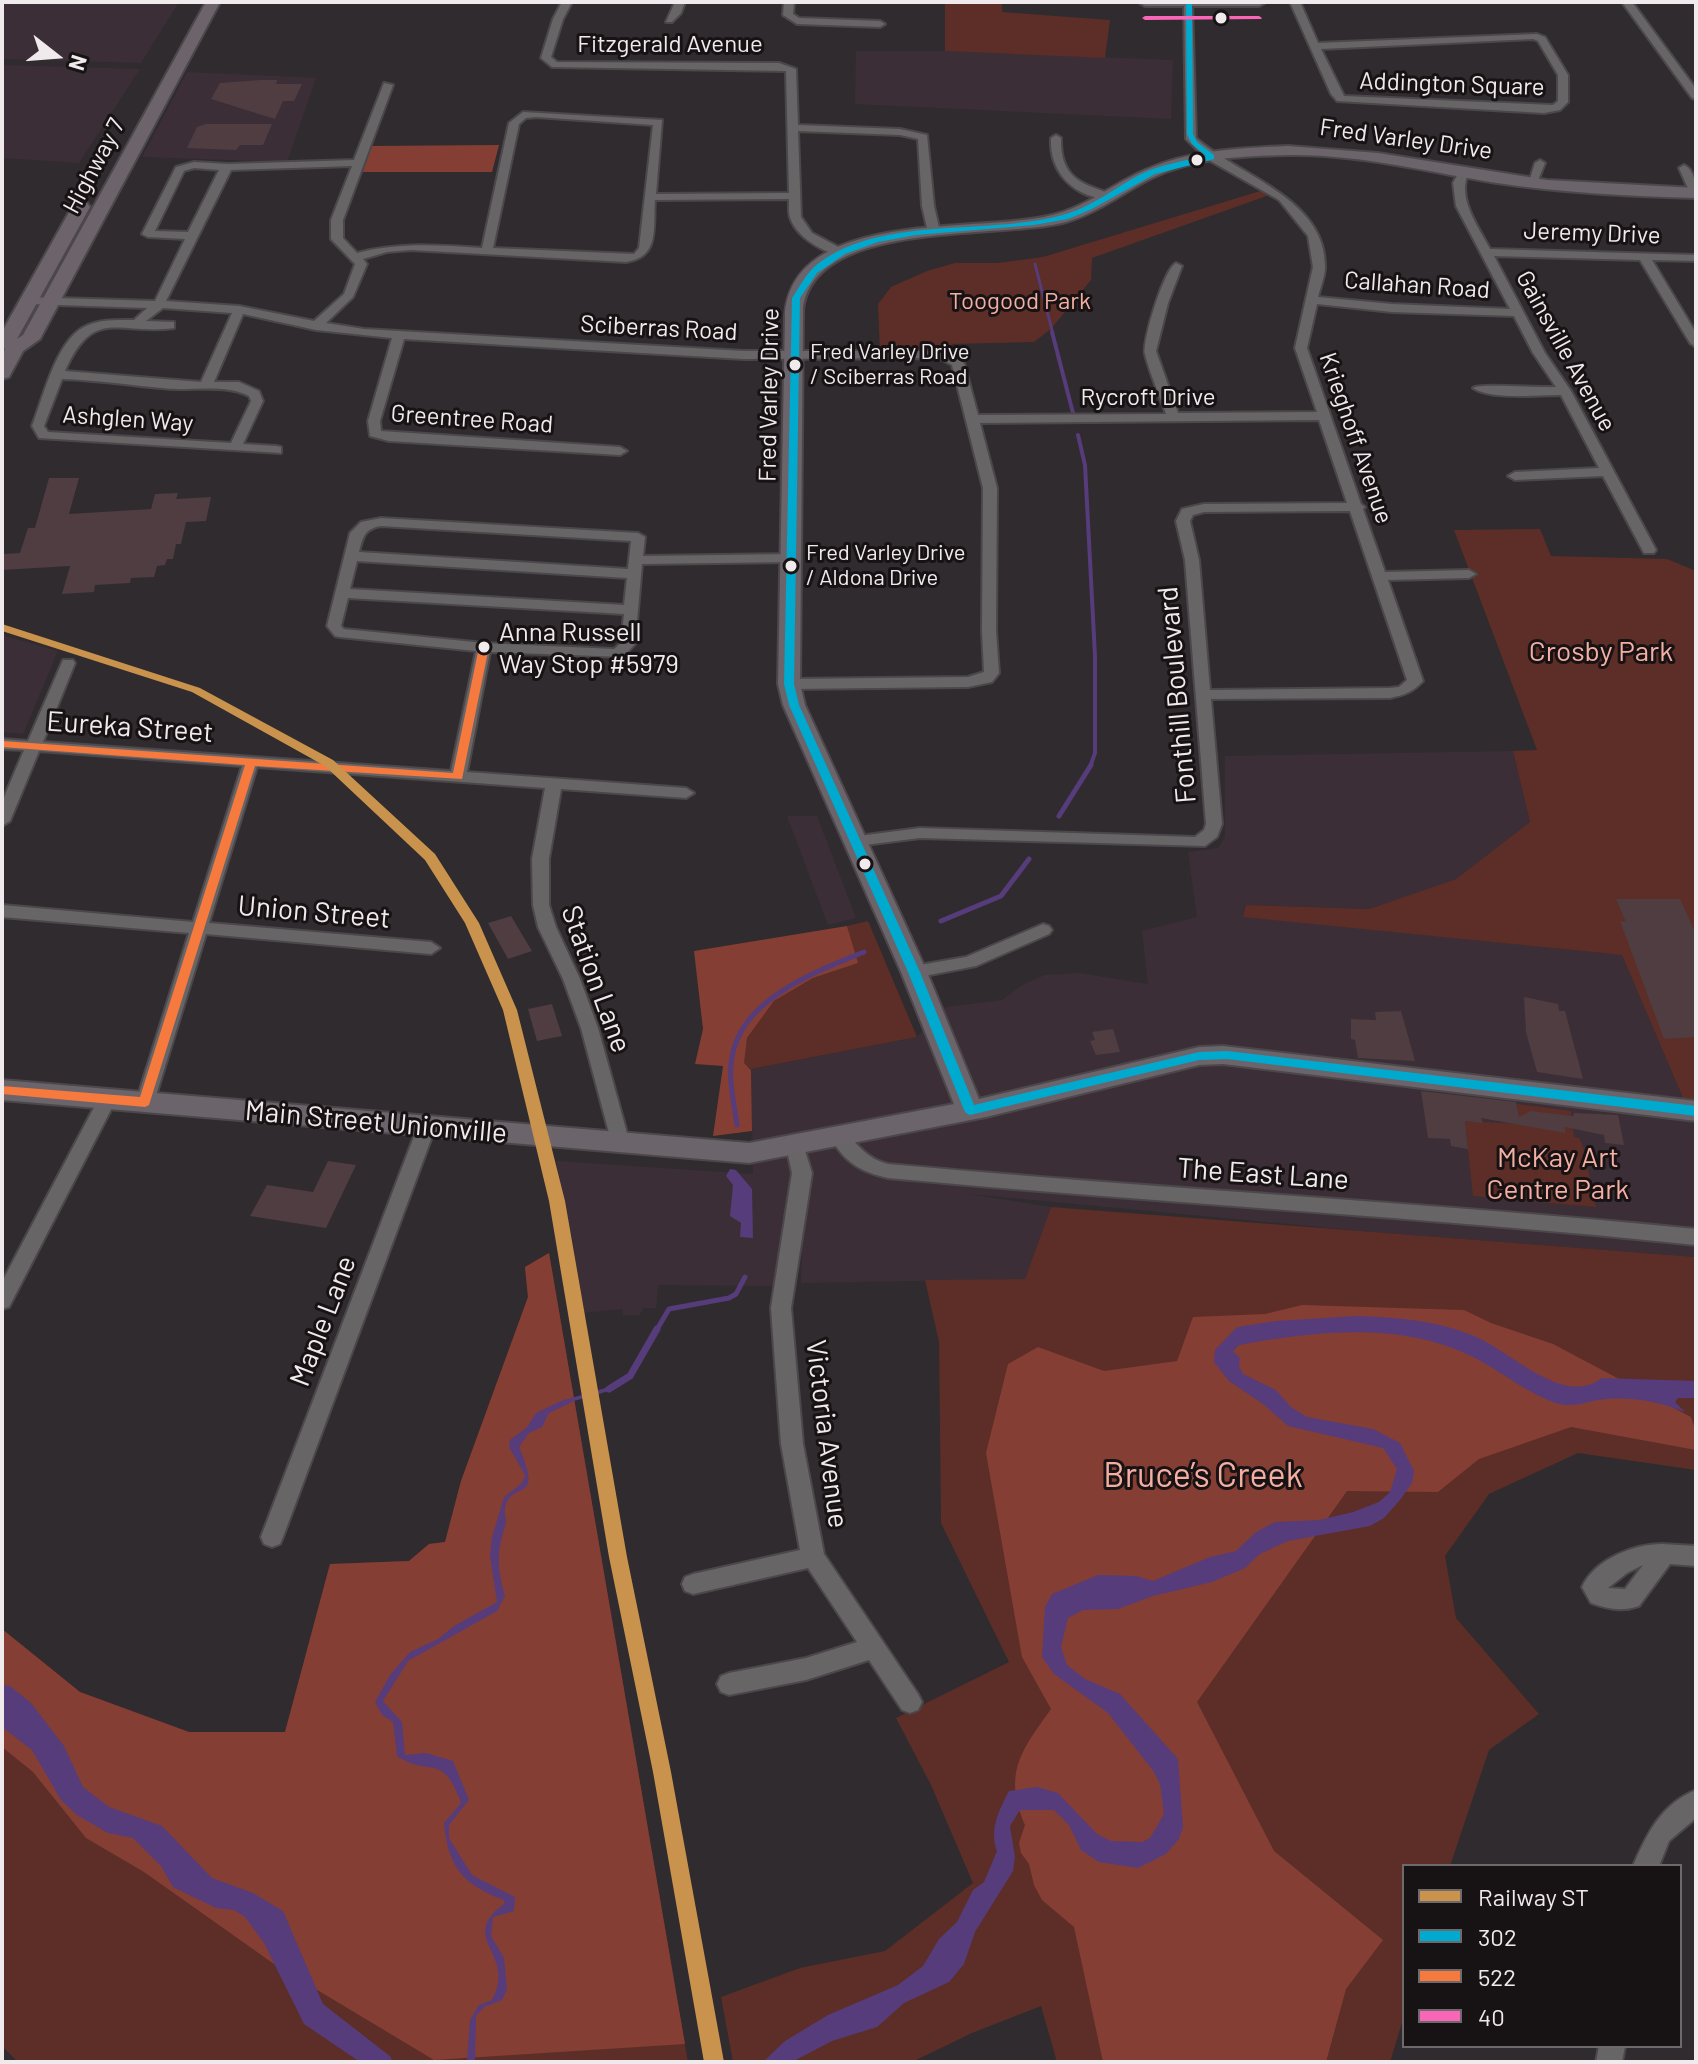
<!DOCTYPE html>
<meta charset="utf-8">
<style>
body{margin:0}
#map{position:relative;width:1698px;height:2064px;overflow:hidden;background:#302b2e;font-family:Barlow,sans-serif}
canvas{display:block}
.frame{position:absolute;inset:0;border:4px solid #f1eaed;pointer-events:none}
.legend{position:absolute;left:1402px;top:1864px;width:280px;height:184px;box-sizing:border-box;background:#171315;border:2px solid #6e696b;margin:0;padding:10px 14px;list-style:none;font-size:24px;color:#f1eaed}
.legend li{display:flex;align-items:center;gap:16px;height:40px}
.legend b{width:40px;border:2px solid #6e696b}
.north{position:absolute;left:16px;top:16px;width:80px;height:80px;-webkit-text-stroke:6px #171315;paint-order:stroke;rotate:107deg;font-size:22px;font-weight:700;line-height:32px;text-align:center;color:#f1eaed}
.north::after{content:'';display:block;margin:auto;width:28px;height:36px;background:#f1eaed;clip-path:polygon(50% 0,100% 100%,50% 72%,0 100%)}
</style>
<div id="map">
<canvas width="1698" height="2064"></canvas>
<div class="frame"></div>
<ul class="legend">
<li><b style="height:10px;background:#c9934d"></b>Railway ST</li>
<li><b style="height:10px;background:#00a9ce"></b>302</li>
<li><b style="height:10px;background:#f6793e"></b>522</li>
<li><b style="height:10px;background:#fa66b7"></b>40</li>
</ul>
<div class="north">N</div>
</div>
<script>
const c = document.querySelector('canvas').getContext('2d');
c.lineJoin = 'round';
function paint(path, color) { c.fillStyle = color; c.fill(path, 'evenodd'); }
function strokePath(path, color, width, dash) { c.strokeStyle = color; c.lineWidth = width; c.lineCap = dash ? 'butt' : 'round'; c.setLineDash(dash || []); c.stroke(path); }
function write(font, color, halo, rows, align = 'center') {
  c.font = font + ' Barlow,sans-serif'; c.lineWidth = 6; c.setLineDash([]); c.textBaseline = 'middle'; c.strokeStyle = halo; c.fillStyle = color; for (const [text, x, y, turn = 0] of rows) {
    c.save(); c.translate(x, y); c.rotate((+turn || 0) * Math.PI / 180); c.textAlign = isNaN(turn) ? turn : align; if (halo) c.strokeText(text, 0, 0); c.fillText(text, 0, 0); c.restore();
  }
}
paint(new Path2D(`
 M2,2H179L141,63L2,59Z
 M856,51H945L1173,60L1171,119L855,104Z
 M2,65L140,69L79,163L2,158Z
 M187,72L316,78L287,162L142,157Z
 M2,635L58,651L23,734L2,732Z
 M1513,751L1530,822L1456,879L1369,909L1246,905L1243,916L1622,955L1683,1098L1696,1107V1257L1373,1232L969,1194L1051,1207L1025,1279L801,1283L802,1245L811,1180L791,1177L776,1286L658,1285L656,1308H643L640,1315H623L622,1309L582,1313L574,1249L556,1161L753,1174L751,1069L917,1037L946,1007L1002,1000L1024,984L1045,975L1079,973L1148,984L1142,931L1197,917L1188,852L1218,848L1225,837V756Z
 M787,816H817L856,918L828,925Z`), '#3c2e36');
paint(new Path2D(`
 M945,2H1002V12L1110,20L1105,58L945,51Z
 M1267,189L1275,193L1092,258L1091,280L1051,329L1034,342L952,344V352L880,353L878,304L891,287L927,271L955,263H998L1043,257Z
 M1540,529L1551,556L1667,559L1696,571V1100L1683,1098L1622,955L1243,917L1246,905L1369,909L1456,879L1530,822L1513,751L1537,750L1454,530Z
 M868,921L917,1037L751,1069L743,1063L747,1038L774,1001L813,978L857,963L847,926Z
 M1517,1104L1571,1111L1574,1137L1579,1138L1583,1146L1596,1207L1473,1196L1465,1121L1519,1124Z
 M1051,1207L1696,1257V1470L1578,1453L1489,1494L1445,1556L1456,1618L1539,1714L1489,1750L1450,1866H1404V2016L1390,2062H1057L1041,2006L972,2033L912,2062H733L721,1997L800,1968L885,1951L973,1883L931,1785L896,1718L1009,1662L941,1523L939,1342L925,1280L1025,1279Z
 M549,1253L688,2062H18L2,2046V1629L80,1692L189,1732H285L330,1564L409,1561L429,1544L445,1542L461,1481L528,1297L525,1267Z`), '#5c2e27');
paint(new Path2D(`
 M499,145L492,172H359L368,146Z
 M847,926L858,963L813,978L774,1001L747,1038L744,1063L751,1070L752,1131L713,1136L723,1066L695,1064L703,1029L694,951Z
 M549,1253L685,2044L434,2060L274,1964L144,1872L86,1838L33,1772L2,1747V1629L80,1692L189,1732H285L330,1564L409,1561L429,1544L445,1542L461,1481L528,1297L525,1267Z
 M1302,1305L1464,1310L1491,1323L1553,1344L1691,1417L1696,1432V1450L1571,1427L1479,1459L1438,1492L1347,1491L1197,1702L1274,1851L1383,1940L1346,1989L1326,2062H1103L1074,1927L1042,1900L1034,1885L1029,1864L1021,1853L1019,1843L1025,1825C1003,1773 1021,1751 1051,1709L1022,1657L986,1453L1008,1364L1038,1347L1104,1371L1177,1361L1193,1317L1265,1314Z`), '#853e34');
paint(new Path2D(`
 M730,1169L736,1170L752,1189L753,1238L740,1237L741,1223L730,1216L733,1185L726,1176Z
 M1358,1316C1399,1318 1436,1320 1474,1336C1511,1351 1563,1408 1602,1378L1696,1381V1398H1678L1675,1402L1685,1412C1659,1402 1635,1397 1607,1399C1589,1400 1578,1408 1559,1404C1529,1395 1501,1371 1473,1357C1402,1321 1315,1331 1239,1345L1233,1351L1240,1358L1239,1366L1243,1374L1276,1390L1291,1407L1307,1417L1373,1429L1400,1443L1414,1471L1412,1483L1400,1500L1384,1518L1370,1526L1288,1541L1260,1554L1245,1568L1212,1582L1153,1596L1118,1609L1083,1610L1068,1618L1061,1647L1067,1665L1085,1679L1120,1694L1178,1759L1183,1827L1179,1839L1166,1854L1138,1868L1099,1862L1081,1850L1069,1825L1054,1810H1020L1010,1826L1015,1857L1013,1871L975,1932L964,1964L949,1982L904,2003L877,2027L832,2041L792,2062H763L785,2041L828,2015L898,1985L923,1966L939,1939L957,1922L973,1890L984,1882L997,1851C989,1830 999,1810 1009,1791L1037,1787L1058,1793L1097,1834L1111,1841L1142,1842L1150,1838L1164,1814L1160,1784L1154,1772L1108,1713L1054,1674L1042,1657L1045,1607L1052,1594L1098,1575L1136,1576L1153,1581L1210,1557L1236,1551L1256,1532L1275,1522L1319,1520L1353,1512L1379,1502L1390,1492L1397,1469L1383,1448L1288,1426L1263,1404L1229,1381L1214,1362L1215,1350L1237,1327L1276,1321Z
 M609,1387V1391L574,1401L549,1413L542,1427L529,1433L519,1447C545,1507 510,1478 505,1509C504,1513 506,1517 506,1521C505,1529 501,1538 500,1546C497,1564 500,1578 505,1596L497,1611L408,1661L383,1701L402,1722L405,1755L426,1753L453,1761L469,1800L449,1825V1838L472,1875L515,1897L514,1911L493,1917L491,1936L504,1958L507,1990L502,2000L484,2007L476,2016L475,2062H467L470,2020L479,2005L492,2000C518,1953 456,1939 504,1904V1900C463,1885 448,1867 444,1823L461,1803C443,1751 430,1778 397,1756L393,1722L382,1715L375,1702L390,1675L410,1652L438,1639L454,1626L497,1602L490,1556L492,1537L504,1497L522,1483L525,1475L509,1447L510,1440L527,1427L536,1413L561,1401Z
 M2,1685L10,1686L31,1703L64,1746L83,1787L109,1807L162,1826L212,1878L253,1893L283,1911L323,2004L391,2057L392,2062H360L304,2024L264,1943L245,1917L234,1910L216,1908L173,1887L161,1866L133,1838L108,1833L77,1815L61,1800L32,1750L2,1727Z`), '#563c7a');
strokePath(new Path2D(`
 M1035,264L1053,334`), '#563c7a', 3);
strokePath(new Path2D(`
 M1052,332L1073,413
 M1078,435L1085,465L1095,656V753L1090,767`), '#563c7a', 4);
strokePath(new Path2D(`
 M1059,816L1091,765
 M941,921L1001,896L1029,859
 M737,1125C734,1102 728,1079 732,1057C741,999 817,971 864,952
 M656,1331L669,1309L729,1298L736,1294L745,1277`), '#563c7a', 5);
strokePath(new Path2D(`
 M609,1389L630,1376L657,1329`), '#563c7a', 7);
paint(new Path2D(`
 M260,80H277L276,84H302L294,101H283L275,119L211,99L220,83Z
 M206,124H272L263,145H240L236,150L187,148L197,127Z
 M49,478H79L69,514L151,509L155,494L178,493L176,499L211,497L206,521L186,522L181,544H176L173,559H167L165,565L157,566L154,577L131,578L130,583L95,585L94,592L62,594L70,566L2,570V554L20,553L28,528H35Z
 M1616,899H1680L1696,934V1037L1664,1039L1620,921L1626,922Z
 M511,916L532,951L508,959L488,923Z
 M1524,997L1558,1004L1559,1011H1565L1583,1079L1537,1072L1526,1032Z
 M552,1004L562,1036L537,1041L528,1009Z
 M1401,1011L1415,1061L1358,1058L1355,1040L1351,1039V1019L1376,1020L1375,1012Z
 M1113,1029L1120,1052L1096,1055L1090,1041L1095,1040L1092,1032Z
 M1421,1091L1516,1102L1519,1117L1531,1111L1573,1116L1574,1113L1618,1115L1624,1145L1605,1143L1604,1135L1565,1127V1133L1481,1118L1483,1123L1465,1121L1468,1149L1451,1146L1450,1139L1428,1138Z
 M328,1161L356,1165L326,1228L250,1216L267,1185L313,1192Z`), '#4f3d42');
const street = new Path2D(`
 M562,2H572L563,19L551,57L557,62L779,63L796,69L798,125L900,129L927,135L934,206L940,232L934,235L928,232L922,206L918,139L900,135L798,131L801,217L812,233L846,251V255C827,256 798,238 791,220C788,214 789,206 789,199L655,200C653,228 660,257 626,262L411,250L387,252L363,259L367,264L353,297L326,323L364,329L744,351H942L964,363L978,415L1166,414C1159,394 1150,374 1145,354C1142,341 1164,269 1176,263L1182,266L1168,303L1156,351L1178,413L1317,412L1295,348L1313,267L1308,236L1279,200L1207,159L1186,139L1184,4L1192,2L1196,138C1238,176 1326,198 1325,267C1325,277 1320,288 1318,297L1392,304L1510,309L1456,206L1453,183L1460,170L1464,169L1469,172C1456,197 1478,226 1490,249L1696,255V261L1652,260L1696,333V347L1690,343L1640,260L1494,256L1545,353L1571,391L1656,550L1654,553H1644L1603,476L1515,480L1508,476L1515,472L1599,468L1561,395C1537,395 1491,400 1473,388C1479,383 1541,388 1556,387L1533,353L1514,316L1392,312L1317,304L1307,348L1361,504L1365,507L1363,509L1385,572L1469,570L1476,574L1469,578L1388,580L1423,681C1413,692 1404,695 1390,698L1211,699L1222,824L1217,837L1205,846L920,838L857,846L849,841L851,837L920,828L1195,837L1204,830L1206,824L1185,560L1176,521L1182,509L1204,504L1347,503L1319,420L980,423L997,488L996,631L999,673L992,682L968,687L789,689L781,684L789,679L968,677L984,672L982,631L983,488L952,365L939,358L744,359L404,339L380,421L381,431L620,447L627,451L620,455L389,441L370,436L368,421L392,338L316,330L243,314L214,382H239L259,391L263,401L243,444L276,446L281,447V453L39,438L32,426C43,398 56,341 84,327C98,319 118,320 134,320L147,308L29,304L23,300L25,297L155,301L185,239L148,237L142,234L176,167L194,162L228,164L354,160L384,83L393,85L343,220V238L357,253C399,242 439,245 482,248L509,123L523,112L662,120L656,194L789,193L786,71L552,67L541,58L553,19ZM536,117L653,125L639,248L634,254L493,248L519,124L526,118ZM352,166L331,220V239L355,264L344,294L314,321L239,306L166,301L231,170ZM194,168L219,170L188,232L155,231L184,171ZM163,308L232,313L201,382L65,371C94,305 119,336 174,328V322L146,321ZM62,379C96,380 128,385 162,388C191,392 223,383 249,396L251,401L231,443L48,432L44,426ZM1350,511L1407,680L1399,687L1390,688L1210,690L1199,560L1190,521L1193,515L1204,512Z
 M675,2H685L681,13L672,22H666Z
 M784,2H794L793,14L799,18L880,21L885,24L880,27L797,24L783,15Z
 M1290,2H1300L1318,43L1537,34L1545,37L1568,75V102L1560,110L1544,113L1337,101L1331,94ZM1533,39L1538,41L1558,75V101L1553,105L1344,96L1321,49Z
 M1622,2H1632L1696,89V99L1692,98Z
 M1056,135L1061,138C1060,178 1081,184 1115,195V199C1078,201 1049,175 1051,138Z
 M1540,160L1545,163L1537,183L1528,185L1535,163Z
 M1684,165C1695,170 1696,185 1696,196L1690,193L1679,168Z
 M381,518L638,533L645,537L643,556L792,554L799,558L792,562L642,564L635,644L623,657L490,652L467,772L686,788L694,793L686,798L561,789L549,859V905L556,927L580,979L598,1028L630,1144L628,1149H614L612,1144L581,1028L563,979L538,927L533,905L532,859L545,788L257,767L209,923L431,942L440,948L431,954L206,934L154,1102L152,1107H138L136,1102L189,933L2,917V905L193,922L242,766L39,751L10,821L2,826V802L24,750L2,749V739L28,741L63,660H73L75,663L43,742L451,771L476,651L340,637L335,636L327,626L350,533L361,522ZM381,526L631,541L628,569L359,552C363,537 364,529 381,526ZM357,561L627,578L624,605L350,589ZM348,598L624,614L621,643L614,649L484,643L344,629L341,626Z
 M1043,924L1049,926L1052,930L1049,934L976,966L914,978L905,972L914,966L966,957Z
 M108,1091L115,1093L117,1098L9,1307L2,1309V1282L99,1098L101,1093Z
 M427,1119L434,1121L436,1126L283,1537L280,1544L272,1547L264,1544L261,1537L418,1126L420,1121Z
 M840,1131C855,1136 860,1157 888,1164C1157,1189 1427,1202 1696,1229V1245C1427,1217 1157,1203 888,1178C861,1172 844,1162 831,1138L833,1133Z
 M795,1139L802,1141L812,1173L791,1308L803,1444L824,1554L918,1694L922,1702L918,1710L910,1713L902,1710L869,1660L806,1680L729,1695L721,1692L717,1684L721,1676L729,1673L806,1658L857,1642L808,1568L693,1594L685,1591L682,1584L685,1577L693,1574L800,1550L781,1444L771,1308L792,1173L786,1146L788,1141Z
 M1662,1544L1696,1546V1566L1670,1564L1639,1606C1622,1612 1607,1609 1591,1603L1582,1587C1595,1559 1634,1544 1662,1544ZM1643,1565L1625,1589L1608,1588L1627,1573Z
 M1696,1790V1818L1669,1841L1659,1866H1633C1647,1834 1661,1804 1696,1790Z
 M1599,2046H1625L1622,2062H1596Z`);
const secondary = new Path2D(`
 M1138,2H1266L1259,6H1145Z
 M1288,146L1378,153L1547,180L1696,188V198C1629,196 1563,193 1497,183C1428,172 1359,154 1288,155C1242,156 1193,158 1152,178C1122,193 1098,213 1066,222C1001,240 813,218 803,310L800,684L805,705L927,972L979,1099L1199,1047L1223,1046L1696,1101V1121L1223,1064L1199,1065L986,1117L749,1163L2,1100V1080L749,1143L954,1104L901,972L783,705L778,684L785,317C790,207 980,234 1052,215C1087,207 1112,184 1145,170C1190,150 1239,148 1288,146Z`);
const primary = new Path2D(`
 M206,2H220L40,339L23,351L9,377L2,379V355L5,349L2,346V332L72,207L75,203H87L90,207L17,339L23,335Z`);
strokePath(street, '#4b474a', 4);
strokePath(secondary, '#4b474a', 4);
strokePath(primary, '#4b474a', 4);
paint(street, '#686567');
paint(secondary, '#6b646a');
paint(primary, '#6c636b');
paint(new Path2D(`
 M1189,2L1192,4L1193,134L1197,142L1214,155V159L1155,174L1090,210L1068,219L1034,225L916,235L878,242L845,254L817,273L800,298L794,684L799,705L920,972L974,1105L1199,1052L1227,1051L1696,1106V1116L1227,1059L1199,1060L970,1115L966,1113L964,1110L908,972L789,705L784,684L792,298C798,289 805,276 813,268C876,213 991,237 1066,214C1093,206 1116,187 1141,174C1162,164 1184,161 1206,156L1192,144L1187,134L1186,4Z`), '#00a9ce');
paint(new Path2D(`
 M484,644L489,647L462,779L255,766L149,1105L145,1107L2,1094V1086L140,1097L245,765L2,747V741L453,773L479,647Z`), '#f6793e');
paint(new Path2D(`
 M1259,16L1262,18L1261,19L1145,20L1142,18L1145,16Z`), '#fa66b7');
paint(new Path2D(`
 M2,624L200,688L333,760L435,854L479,923L517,1010L565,1201L627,1557L671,1772L724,2062H704L653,1772L609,1557L549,1201L503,1010L465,923L425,860L325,766L192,692L2,631Z`), '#c9934d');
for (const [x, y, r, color] of [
 [1221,18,7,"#f1eaed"],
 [1197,160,7,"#f1eaed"],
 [795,365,7,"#f1eaed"],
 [791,566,7,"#f1eaed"],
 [484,647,7,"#f1eaed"],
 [865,864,7,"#f1eaed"]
]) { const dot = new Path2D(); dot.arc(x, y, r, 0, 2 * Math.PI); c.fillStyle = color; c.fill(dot); strokePath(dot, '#171315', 3); }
write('22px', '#f1eaed', '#171315', [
 ["Fred Varley Drive",810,352],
 ["/ Sciberras Road",810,377],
 ["Fred Varley Drive",806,553],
 ["/ Aldona Drive",806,578]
], 'left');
write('24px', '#f1eaed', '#171315', [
 ["Fitzgerald Avenue",670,44],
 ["Addington Square",1452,84,2],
 ["Fred Varley Drive",1406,139,8],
 ["Highway 7",94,166,-62],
 ["Jeremy Drive",1592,233,2],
 ["Callahan Road",1417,285,4],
 ["Sciberras Road",659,328,3],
 ["Gainsville Avenue",1566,351,61],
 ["Fred Varley Drive",769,395,-89],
 ["Rycroft Drive",1148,397],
 ["Ashglen Way",128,419,4],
 ["Greentree Road",472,419,4],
 ["Krieghoff Avenue",1356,438,71]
]);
write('24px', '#f5aea2', '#171315', [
 ["Toogood Park",1020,301]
]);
write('26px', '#f1eaed', '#171315', [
 ["Anna Russell",499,632],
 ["Way Stop #5979",499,664]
], 'left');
write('28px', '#f5aea2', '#171315', [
 ["Crosby Park",1601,652],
 ["McKay Art",1558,1158],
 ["Centre Park",1558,1190]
]);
write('28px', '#f1eaed', '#171315', [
 ["Fonthill Boulevard",1177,695,-95],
 ["Eureka Street",130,727,4],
 ["Union Street",314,912,5],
 ["Station Lane",596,979,70],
 ["Main Street Unionville",376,1122,5],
 ["The East Lane",1263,1174,4],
 ["Maple Lane",323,1321,-69],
 ["Victoria Avenue",827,1434,83]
]);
write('34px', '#f5aea2', '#171315', [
 ["Bruce’s Creek",1203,1476]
]);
</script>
